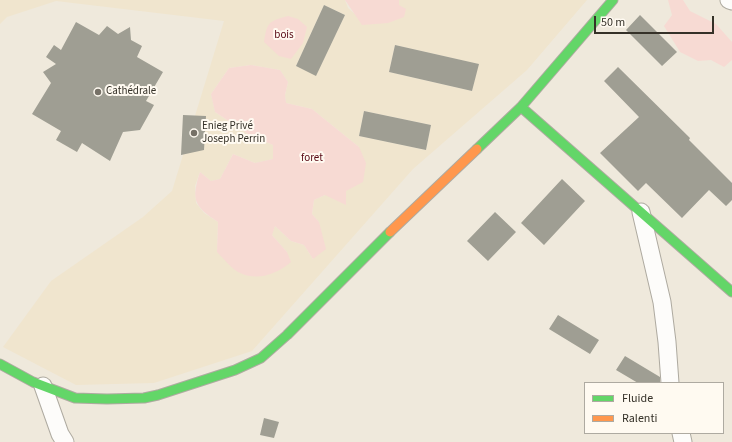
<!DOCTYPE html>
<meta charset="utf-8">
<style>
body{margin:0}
#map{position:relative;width:732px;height:442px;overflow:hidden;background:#efe9dc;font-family:"Source Sans 3",sans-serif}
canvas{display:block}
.legend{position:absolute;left:584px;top:382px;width:140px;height:52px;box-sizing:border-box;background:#fffaf1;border:1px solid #aeaaa1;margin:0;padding:5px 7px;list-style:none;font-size:12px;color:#353128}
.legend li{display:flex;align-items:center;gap:8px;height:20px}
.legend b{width:20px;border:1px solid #aeaaa1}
.scale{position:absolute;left:594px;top:16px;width:120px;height:18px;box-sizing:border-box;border:2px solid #353128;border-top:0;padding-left:5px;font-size:12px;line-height:14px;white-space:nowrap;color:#353128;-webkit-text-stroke:3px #fffaf1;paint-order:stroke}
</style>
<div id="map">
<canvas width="732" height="442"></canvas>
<ul class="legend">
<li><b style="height:5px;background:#63d668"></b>Fluide</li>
<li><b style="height:5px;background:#ff974d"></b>Ralenti</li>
</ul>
<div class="scale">50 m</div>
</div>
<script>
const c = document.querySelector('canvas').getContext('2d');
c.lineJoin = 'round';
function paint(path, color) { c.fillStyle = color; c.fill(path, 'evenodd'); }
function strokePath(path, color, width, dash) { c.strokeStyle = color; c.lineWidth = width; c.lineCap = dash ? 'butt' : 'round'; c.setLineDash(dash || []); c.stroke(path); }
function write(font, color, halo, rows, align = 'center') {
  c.font = font + ' "Source Sans 3",sans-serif'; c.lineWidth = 4; c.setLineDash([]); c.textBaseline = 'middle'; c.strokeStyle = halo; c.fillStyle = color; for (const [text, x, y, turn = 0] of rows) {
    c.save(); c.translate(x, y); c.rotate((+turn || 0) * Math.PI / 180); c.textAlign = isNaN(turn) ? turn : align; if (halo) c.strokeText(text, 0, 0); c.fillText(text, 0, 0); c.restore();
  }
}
paint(new Path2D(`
 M0,0H345L348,8L356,15L399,5V0H587L527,70L413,169L252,351L154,383L76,385L3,347L51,281L143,217L172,191L224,21L56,1L7,17L0,24ZM324,5L345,15L316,75L296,66ZM395,45L478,64L472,91L389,72ZM251,65L280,70L288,82L285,95L286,103L312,109L359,147L346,191L325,195L314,200L312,214L319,222L313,259L304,245L291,241L275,226L271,234L287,252H217L218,222L204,213L196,203L195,186L200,172L211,181L220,179L233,154L255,163L273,159V145L248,134L215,112L211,94L229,68ZM364,111L431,125L426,150L359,136Z`), '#f0e5ce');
paint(new Path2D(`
 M345,0H399V5L406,9L404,17L388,23L362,25Z
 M668,0H683L690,11L716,24L732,42V60L724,67L711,60L698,61L680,52L664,26L672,15Z
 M288,16L298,19L307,27L303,43L291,59L279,56L264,42C267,23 268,21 288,16Z
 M251,65L280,70L288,82L285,95L286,103L312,109L359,147L366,163L363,182L346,191V205L325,195L314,200L312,214L319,222L326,249L313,259L304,245L291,241L275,226L272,235L287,252L291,262C277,274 257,282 238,272C231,268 224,259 217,252L218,222C194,206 191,200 200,172L211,181L220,179L233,154L255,163L273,159V145L248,134L215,112L211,94L229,68Z`), '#f7dad3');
paint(new Path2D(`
 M324,5L345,15L316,76L296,66Z
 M640,15L677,52L662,66L626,30Z
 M76,22L99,35L107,26L118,34L130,27L131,40L142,46L137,57L163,72L146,101L154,105L140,130L123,132L110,161L82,143L77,152L56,140L61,131L32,114L51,83L43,72L56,64L46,57L54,45L61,50Z
 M395,45L479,64L472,91L389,72Z
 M618,67L690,138L689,140L732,183V200L726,206L709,190L682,218L646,183L638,191L600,153L639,117L604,81Z
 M364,111L431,125L426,150L359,136Z
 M183,115L206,116L204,150L181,155Z
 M562,179L585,201L544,245L521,223Z
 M495,212L516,232L488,261L467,241Z
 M558,315L599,340L590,354L549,329Z
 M625,356L660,377V383H638L616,370Z
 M264,418L279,422L274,438L260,435Z`), '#9f9e93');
const street = new Path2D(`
 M729,0L732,1
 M641,212L662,302L667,342L670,383
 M43,386L60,434L65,442
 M681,433L683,442`);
const fast = new Path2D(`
 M521,107L732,292
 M477,149L521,107L613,0
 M0,364L33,382L75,398L107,399L144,398L158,395L235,370L261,358L287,335L390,232`);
const slow = new Path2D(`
 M390,232L477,149`);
strokePath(street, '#aeaaa0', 19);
strokePath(fast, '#aeaaa0', 11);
strokePath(slow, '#aeaaa0', 11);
strokePath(street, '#fdfcfa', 17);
strokePath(fast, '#63d668', 9);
strokePath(slow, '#ff974d', 9);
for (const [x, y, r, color] of [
 [98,92,4,"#767167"],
 [194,133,4,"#767167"]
]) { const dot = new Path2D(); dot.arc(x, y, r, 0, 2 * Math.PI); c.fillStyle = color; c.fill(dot); strokePath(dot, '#fffaf1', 1.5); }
write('11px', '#560611', '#fffaf1', [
 ["bois",284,36],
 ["foret",312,159]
]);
write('11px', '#353128', '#fffaf1', [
 ["Cathédrale",106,92],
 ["Enieg Privé",202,127],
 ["Joseph Perrin",202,140]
], 'left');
</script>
